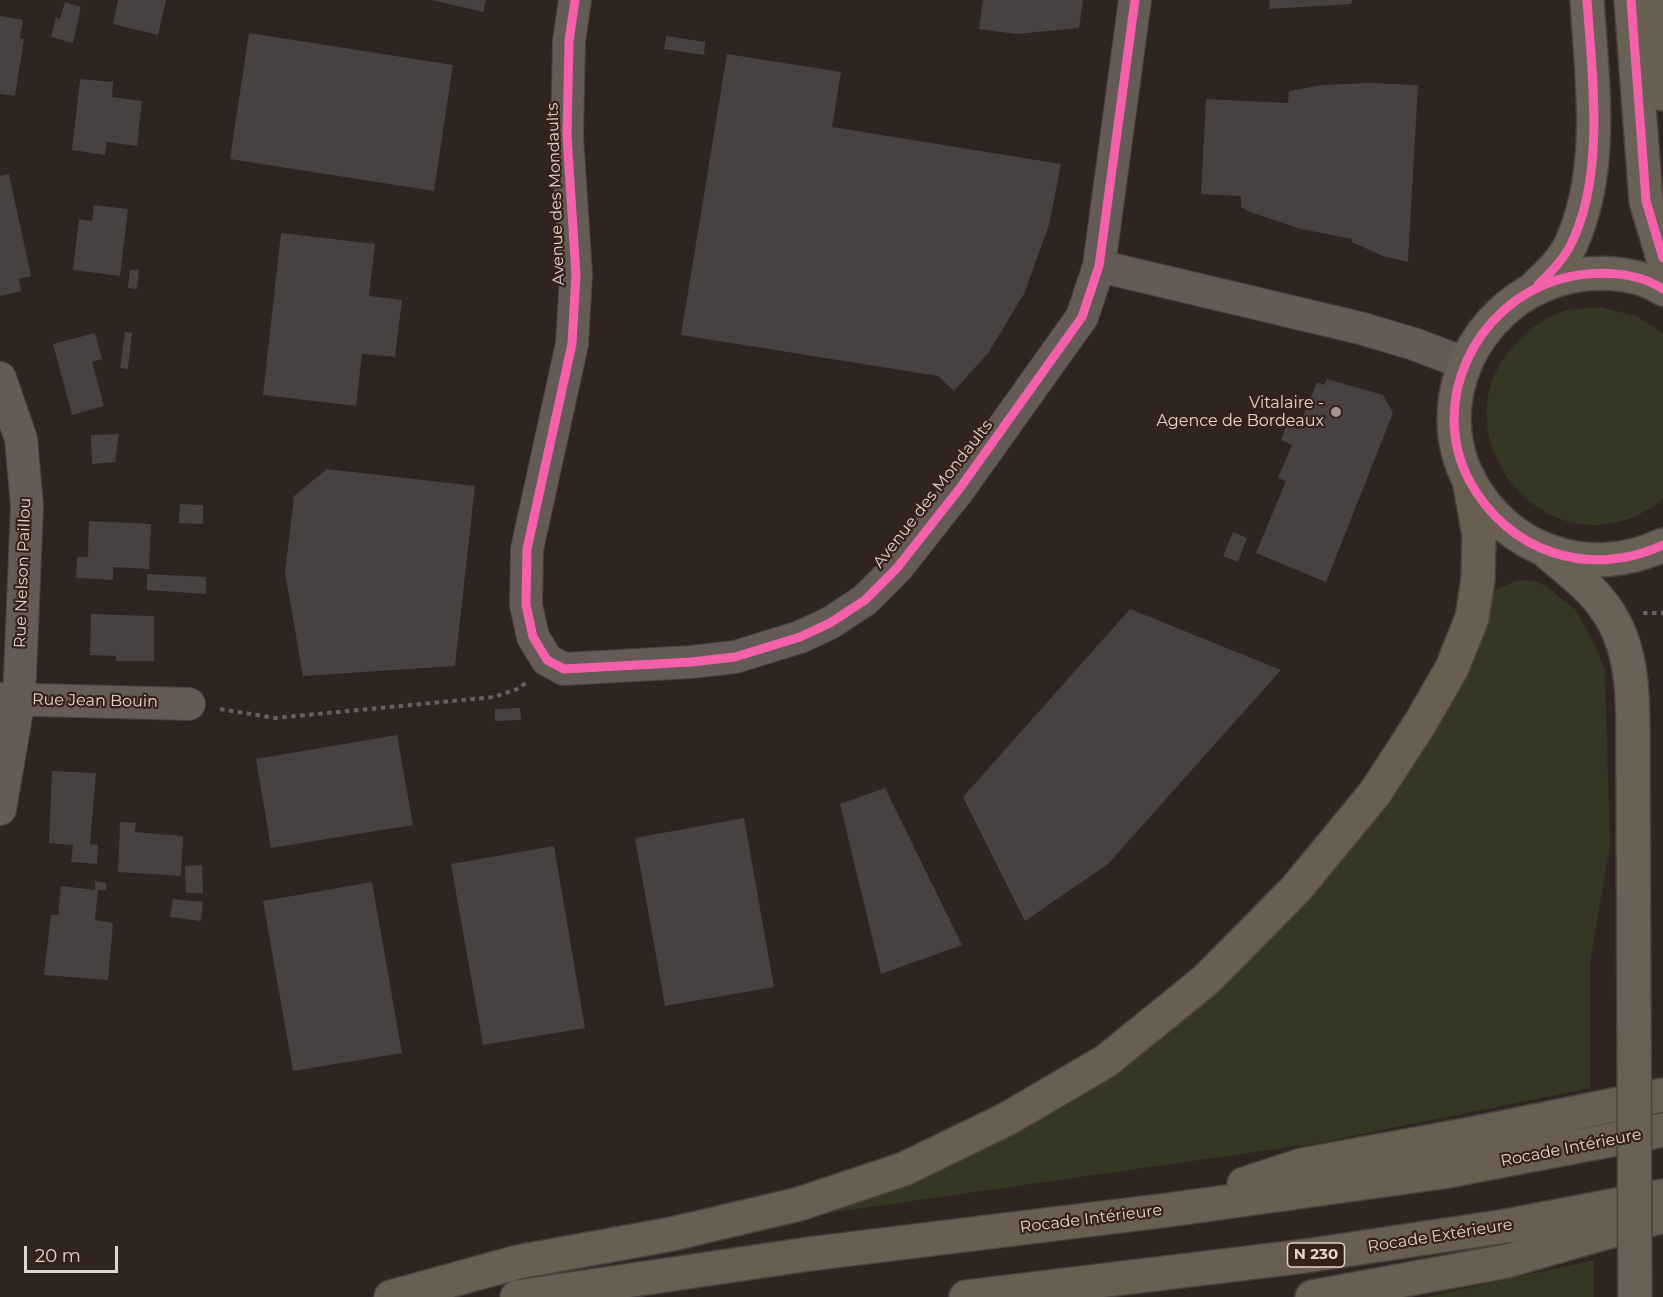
<!DOCTYPE html>
<meta charset="utf-8">
<style>
body{margin:0}
#map{position:relative;width:1663px;height:1297px;overflow:hidden;background:#2f241f;font-family:Montserrat,sans-serif}
canvas{display:block}
.scale{position:absolute;left:24px;top:1246px;width:94px;height:27px;box-sizing:border-box;border:3px solid #e2d4ce;border-top:0;padding-left:8px;font-size:18px;line-height:21px;white-space:nowrap;color:#e2d4ce;-webkit-text-stroke:4px #362118;paint-order:stroke}
</style>
<div id="map">
<canvas width="1663" height="1297"></canvas>
<div class="scale">20 m</div>
</div>
<script>
const c = document.querySelector('canvas').getContext('2d');
c.lineJoin = 'round';
function paint(path, color) { c.fillStyle = color; c.fill(path, 'evenodd'); }
function strokePath(path, color, width, dash) { c.strokeStyle = color; c.lineWidth = width; c.lineCap = dash ? 'butt' : 'round'; c.setLineDash(dash || []); c.stroke(path); }
function write(font, color, halo, rows, align = 'center') {
  c.font = font + ' Montserrat,sans-serif'; c.lineWidth = 4.5; c.setLineDash([]); c.textBaseline = 'middle'; c.strokeStyle = halo; c.fillStyle = color; for (const [text, x, y, turn = 0] of rows) {
    c.save(); c.translate(x, y); c.rotate((+turn || 0) * Math.PI / 180); c.textAlign = isNaN(turn) ? turn : align; if (halo) c.strokeText(text, 0, 0); c.fillText(text, 0, 0); c.restore();
  }
}
paint(new Path2D(`
 M1600,307L1636,316L1663,333V499C1656,504 1648,510 1640,514C1536,565 1436,428 1515,344C1528,330 1545,317 1564,311C1575,308 1588,309 1600,307Z
 M1517,580L1540,582L1575,609L1596,647L1605,671L1610,845L1590,963V1088L1319,1143L827,1213L948,1167L1046,1113L1294,912L1489,593Z
 M1594,1260V1297H1426Z`), '#363624');
paint(new Path2D(`
 M118,0H166L158,35L113,24Z
 M432,0H486L483,12Z
 M983,0H1083L1079,28L1016,34L979,29Z
 M1270,0H1352L1351,4L1269,9Z
 M65,2L81,7L73,43L51,37L56,17L60,19Z
 M0,16L23,20L20,38L24,39L15,96L0,94Z
 M249,33L453,65L434,191L230,159Z
 M666,36L705,42L704,55L664,49Z
 M727,54L841,72L832,127L1061,164L1049,225L1024,294L989,352L954,391L938,376L681,335Z
 M80,79L113,82L112,97L142,101L137,146L107,142L105,155L72,150Z
 M1369,83L1418,85L1408,262L1383,256L1352,242V239L1301,229L1250,212L1241,207V196L1201,194L1206,99L1288,103L1289,91L1323,85Z
 M9,174L31,276L19,279L21,291L0,296V176Z
 M94,205L128,209L120,276L73,270L79,219L92,221Z
 M281,233L375,244L369,296L402,300L395,357L362,354L356,406L263,395Z
 M130,270H139L137,289L128,288Z
 M125,332L132,333L128,369L120,368Z
 M95,333L102,359L92,362L104,406L72,415L53,344Z
 M1327,379L1383,395L1393,413L1326,582L1256,553L1286,481L1278,478L1292,445L1281,440L1287,424L1298,429L1317,382L1324,385Z
 M119,434L115,462L92,464L91,435Z
 M327,469L475,486L455,666L303,676L285,573L294,496Z
 M180,504L203,505V524L179,523Z
 M89,521L151,524L149,569L113,567V580L76,578L77,557H88Z
 M1233,532L1247,538L1238,562L1223,556Z
 M147,574L206,577V594L147,590Z
 M1130,609L1281,670L1108,864L1025,921L963,797Z
 M91,614L154,616V661H116V656L90,655Z
 M520,708L521,720L495,721V709Z
 M397,735L413,825L271,848L256,759Z
 M52,771L96,773L90,844L98,845L97,864L71,862L73,845L49,843Z
 M885,788L962,945L881,974L840,804Z
 M744,818L774,987L665,1006L635,838Z
 M120,822L136,823L135,832L183,836L181,876L118,872Z
 M554,846L585,1028L483,1045L451,864Z
 M202,865L203,893H186L185,866Z
 M95,881L106,883V890H98L95,920L113,923L108,980L44,975L51,915H58L61,886L95,890Z
 M372,882L402,1053L293,1071L263,901Z
 M173,899L203,902L201,921L170,917Z`), '#474142');
const minor = new Path2D(`
 M575,0L569,41L567,136L576,275L572,344L527,549L526,605L533,637L547,660L564,669L691,662L735,657L800,637L830,623L865,600L897,568L960,488L1082,317L1099,266L1135,0
 M1099,266L1360,328L1414,344L1464,363
 M0,378L21,439L27,506L19,699L0,809
 M0,699L189,704`);
const primary = new Path2D(`
 M1631,0L1646,201L1663,258
 M1536,286C1549,274 1563,261 1571,244C1605,169 1592,80 1587,0
 M1663,289C1634,270 1590,270 1557,280C1476,305 1428,401 1469,480C1508,553 1590,579 1663,545
 M1548,553C1573,574 1599,593 1614,622C1638,666 1632,726 1633,775C1634,858 1633,940 1634,1022`);
const trunk = new Path2D(`
 M1656,0L1663,94
 M1244,1184L1302,1165L1476,1133L1663,1095
 M391,1297L518,1262L672,1234L799,1204L904,1169L1007,1119L1106,1061L1206,980L1296,889L1375,793L1421,722L1452,668L1472,618L1478,579L1479,536L1469,479
 M517,1297L809,1254L1168,1210L1442,1172L1663,1130
 M966,1297L1305,1256L1506,1226L1663,1196
 M1312,1297L1507,1261L1660,1217`);
strokePath(minor, '#4b413e', 34);
strokePath(primary, '#4b413e', 36);
strokePath(trunk, '#4b413e', 36);
strokePath(new Path2D(`
 M1643,613H1663
 M220,709L275,718L494,697L520,688L527,681`), '#69605d', 4, [4.5, 4.5]);
strokePath(minor, '#645a56', 32);
strokePath(primary, '#6a6156', 33);
strokePath(trunk, '#685e52', 33);
const primaryBridge = new Path2D(`
 M1634,1022L1635,1297`);
strokePath(primaryBridge, '#4b413e', 36, []);
strokePath(primaryBridge, '#6a6156', 33);
strokePath(new Path2D(`
 M575,0L569,41L567,136L576,275L572,344L527,549L526,605L533,637L547,660L564,669L691,662L735,657L800,637L830,623L865,600L897,568L960,488L1082,317L1099,266L1135,0
 M1631,0L1646,201L1663,258
 M1538,285C1550,273 1562,261 1570,246C1606,176 1592,76 1587,0
 M1663,289C1634,270 1590,270 1557,280C1476,305 1428,401 1469,480C1508,553 1590,579 1663,545`), '#f560ab', 9);
for (const [x, y, r, color] of [
 [1336,412,6,"#a39691"]
]) { const dot = new Path2D(); dot.arc(x, y, r, 0, 2 * Math.PI); c.fillStyle = color; c.fill(dot); strokePath(dot, '#362118', 2); }
for (const [x, y, w] of [
 [1316,1255,57]
]) { const box = new Path2D(); box.roundRect(x - w / 2, y - 12, w, 24, 4.5); c.fillStyle = '#362118'; c.fill(box); strokePath(box, '#e2d4ce', 1.5); }
write('bold 15px', '#e2d4ce', null, [
 ["N 230",1316,1255]
]);
write('16px', '#e2d4ce', '#362118', [
 ["Avenue des Mondaults",556,194,-92],
 ["Avenue des Mondaults",933,494,-52],
 ["Rue Nelson Paillou",23,573,-88],
 ["Rue Jean Bouin",95,701,1],
 ["Rocade Intérieure",1571,1148,-11],
 ["Rocade Intérieure",1091,1219,-7],
 ["Rocade Extérieure",1440,1236,-9]
]);
write('16px', '#e2d4ce', '#362118', [
 ["Vitalaire -",1324,403],
 ["Agence de Bordeaux",1324,421]
], 'right');
</script>
